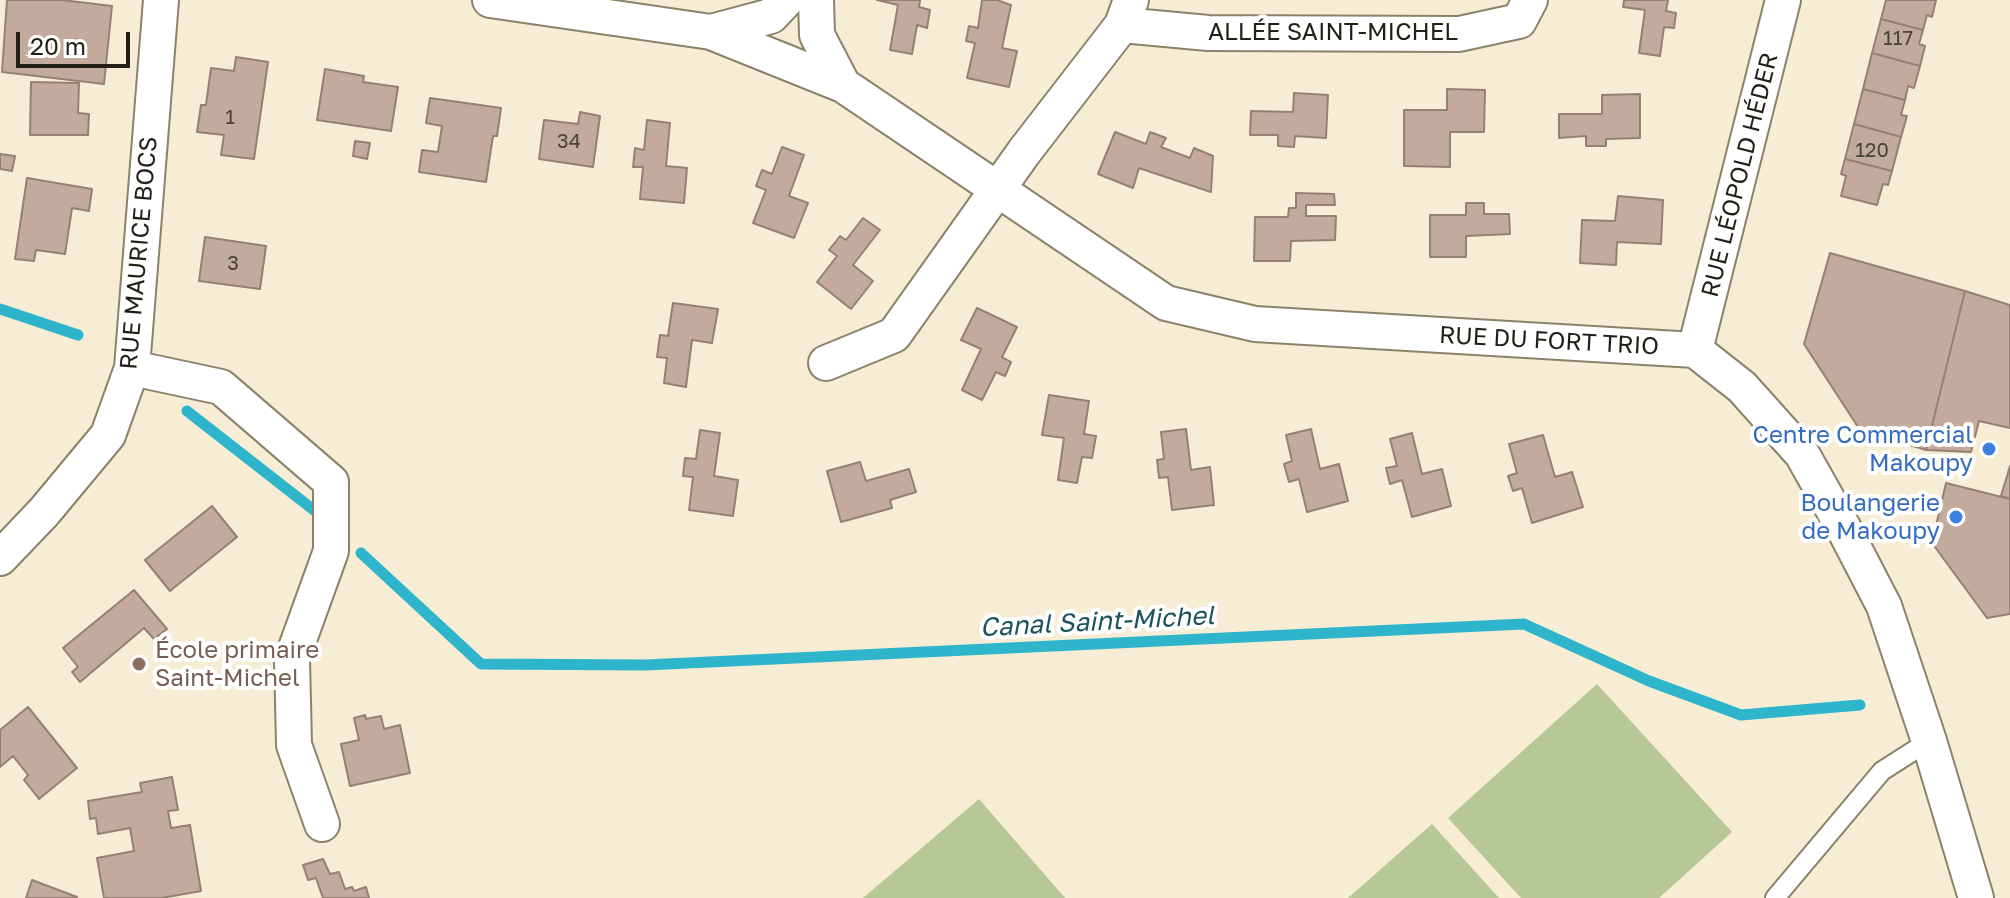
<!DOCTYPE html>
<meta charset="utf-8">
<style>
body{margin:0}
#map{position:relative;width:2010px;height:898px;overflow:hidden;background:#f6edd4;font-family:"Golos Text",sans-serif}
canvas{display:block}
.scale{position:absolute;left:16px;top:32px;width:114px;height:36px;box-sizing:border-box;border:4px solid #231f16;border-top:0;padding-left:10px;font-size:24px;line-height:28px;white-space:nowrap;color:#231f16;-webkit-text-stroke:6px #fff;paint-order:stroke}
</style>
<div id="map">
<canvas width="2010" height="898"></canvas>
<div class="scale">20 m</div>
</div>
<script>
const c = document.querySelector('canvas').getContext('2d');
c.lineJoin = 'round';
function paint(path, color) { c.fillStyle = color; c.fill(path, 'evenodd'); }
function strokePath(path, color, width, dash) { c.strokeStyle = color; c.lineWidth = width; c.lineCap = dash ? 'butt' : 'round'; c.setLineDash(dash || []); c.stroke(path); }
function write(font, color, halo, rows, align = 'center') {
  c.font = font + ' "Golos Text",sans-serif'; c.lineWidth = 8; c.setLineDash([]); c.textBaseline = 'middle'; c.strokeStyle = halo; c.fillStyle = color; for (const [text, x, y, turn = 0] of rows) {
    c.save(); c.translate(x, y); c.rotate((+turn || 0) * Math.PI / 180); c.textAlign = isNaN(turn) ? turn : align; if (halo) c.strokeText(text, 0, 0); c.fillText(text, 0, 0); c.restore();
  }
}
paint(new Path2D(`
 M1597,684L1732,832L1659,898H1521L1448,818Z
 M979,799L1065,898H863Z
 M1432,824L1499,898H1348Z`), '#b7c795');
strokePath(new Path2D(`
 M0,309L78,335
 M187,411L315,511
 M361,553L481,664L645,665L1524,624L1649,681L1741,715L1860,705`), '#2eb5cb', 11);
const building = new Path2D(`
 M7,0H62L112,6L104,84L2,72Z
 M877,0H920L919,7L930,10L927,28L917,25L912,54L890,50L898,5Z
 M982,0H997L1011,5L1002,48L1017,51L1009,87L967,78L975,43L966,41L969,26L978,28Z
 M1624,0H1668L1666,11L1676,13L1674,28L1664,27L1660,56L1639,53L1645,10L1623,7Z
 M1886,0H1936L1932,17L1927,15L1923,30L1881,19Z
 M1881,19L1923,30L1919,44L1925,46L1920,66L1872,53Z
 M1872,53L1920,66L1914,88L1908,86L1905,100L1863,89Z
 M236,57L268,62L254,159L221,155L224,135L197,132L201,105H206L211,68L234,71Z
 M325,69L364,76L363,82L398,87L391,131L317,120Z
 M31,82L79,83L78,113L89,114L88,135H30Z
 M1447,89L1485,90L1484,132H1450V167L1404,166V110H1447Z
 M1863,89L1905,100L1901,115L1907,116L1901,137L1854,124Z
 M1294,93L1328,95L1326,138L1295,136L1294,147L1278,146V135H1250L1251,111L1293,112Z
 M1640,94V138L1606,139V146H1586V136L1559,138V114H1602V95Z
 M430,98L501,108L497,136H493L486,182L419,172L422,150L438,152L442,126L426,123Z
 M580,112L600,116L593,167L539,159L544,120L578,124Z
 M647,120L670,123L666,166L687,168L684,203L640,199L643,167H633L635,148L644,150Z
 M1854,124L1901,137L1892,171L1845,159Z
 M1115,132L1146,144L1150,132L1166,138L1161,147L1190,158L1194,148L1213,156L1211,192L1139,168L1133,188L1098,174Z
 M355,141L370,143L367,159L353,156Z
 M782,147L804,155L789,196L808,203L794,238L753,223L766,190L756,186L762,170L772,174Z
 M0,154L15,156L12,171L0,169Z
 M1845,159L1892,171L1888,185L1883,184L1877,205L1841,196L1846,176L1841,174Z
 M27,178L92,189L89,211L72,208L65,254L36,250L34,261L15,259Z
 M1296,193L1334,194L1335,205H1306V216H1336L1335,240L1291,241L1290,261H1254L1255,217H1288L1289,208H1296Z
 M1618,196L1663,200L1661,244L1617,242L1616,265L1580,263L1582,220L1615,221Z
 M1466,203H1484V214H1509L1510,234L1466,236V257H1430V215H1466Z
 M863,218L880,230L853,265L873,281L851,309L817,282L837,256L829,250L840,236L846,240Z
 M205,237L266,246L260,289L199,281Z
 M1830,253L1965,291L1926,450L1860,430L1804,344Z
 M1965,291L2010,305V428L1979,421L1971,452L1926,450Z
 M673,303L718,309L712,343L692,340L686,387L664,383L667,358L657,357L660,335L668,336Z
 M977,308L1017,327L1002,357L1011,362L1005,376L996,372L982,400L962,390L981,349L961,340Z
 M1049,395L1089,401L1084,434L1096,436L1092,458L1082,457L1077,483L1058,480L1064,438L1042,435Z
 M1186,429L1191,470L1210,467L1214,505L1172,510L1168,477L1159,478L1157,460L1164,459L1161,432Z
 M1311,429L1320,469L1339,464L1348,501L1307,512L1299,479L1289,482L1284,464L1292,461L1286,435Z
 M700,430L720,433L714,476L738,480L733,516L689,510L693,477L683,476L685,458L696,459Z
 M1412,433L1422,474L1442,469L1451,506L1412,517L1402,480L1390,484L1386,468L1397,466L1390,439Z
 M1543,435L1555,477L1572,472L1583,507L1532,523L1522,488L1513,491L1508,476L1517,473L1509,444Z
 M860,462L866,481L909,469L916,492L890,500L892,508L841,522L827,471Z
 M2010,466V499L2001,496Z
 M1946,483L2010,499V614L1987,618L1932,543Z
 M212,506L237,537L170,591L145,560Z
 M134,590L167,629L154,639L144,628L80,682L72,672L78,667L63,648Z
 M28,707L77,768L39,799L24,780L28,775L13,756L0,767V730Z
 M365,715L366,719L381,716L384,729L400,725L410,773L350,786L341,744L359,740L354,718Z
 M172,777L178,810L168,811L171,828L190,825L201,891L162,898H104L97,858L134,851L130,828L98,834L96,818L90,819L88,801L142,792L140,783Z
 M323,859L330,874L339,872L345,889L352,887L354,891L366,887L369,898H323L316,878L308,880L303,865Z
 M32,880L77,897L76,898H26Z`);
paint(building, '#c2ab9c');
strokePath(building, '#968072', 2);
const lane = new Path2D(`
 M1775,898L1882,771L1929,741`);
const street = new Path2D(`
 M490,0L711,32L843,85L1166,303L1255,324L1695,350L1742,387L1802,454L1843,527L1884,606L1929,741L1976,898
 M816,0L817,35L843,85
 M1122,25L1208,33L1459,34L1519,21L1530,0
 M711,32L771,16L786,0
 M1695,350L1783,0
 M826,363L894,335L1024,152L1122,25L1131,0
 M132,368L221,387L331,482V551L292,659L294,745L322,824
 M0,558L44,512L108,435L132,368L161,0`);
strokePath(lane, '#8a826b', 22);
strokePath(street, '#8a826b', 38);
strokePath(lane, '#fff', 18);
strokePath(street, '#fff', 34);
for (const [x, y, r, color] of [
 [1989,449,8,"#3f7fe0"],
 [1956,517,8,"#3f7fe0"],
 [139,664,8,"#8d6e63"]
]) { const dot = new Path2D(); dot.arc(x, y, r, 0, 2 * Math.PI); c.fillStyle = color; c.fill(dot); strokePath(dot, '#fff', 3); }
write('20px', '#4b4238', null, [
 ["117",1898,39],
 ["1",230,118],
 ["34",569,142],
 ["120",1872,151],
 ["3",233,264]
]);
write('24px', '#231f16', '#fff', [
 ["ALLÉE SAINT-MICHEL",1333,32],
 ["RUE LÉOPOLD HÉDER",1740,175,-76],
 ["RUE MAURICE BOCS",139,253,-85],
 ["RUE DU FORT TRIO",1549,341,3]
]);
write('24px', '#366cbe', '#fff', [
 ["Centre Commercial",1973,435],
 ["Makoupy",1973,463],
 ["Boulangerie",1940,503],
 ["de Makoupy",1940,531]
], 'right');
write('24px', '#785e54', '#fff', [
 ["École primaire",155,650],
 ["Saint-Michel",155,678]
], 'left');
write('italic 26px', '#1c525c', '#fff', [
 ["Canal Saint-Michel",1097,622,-3]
]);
</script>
